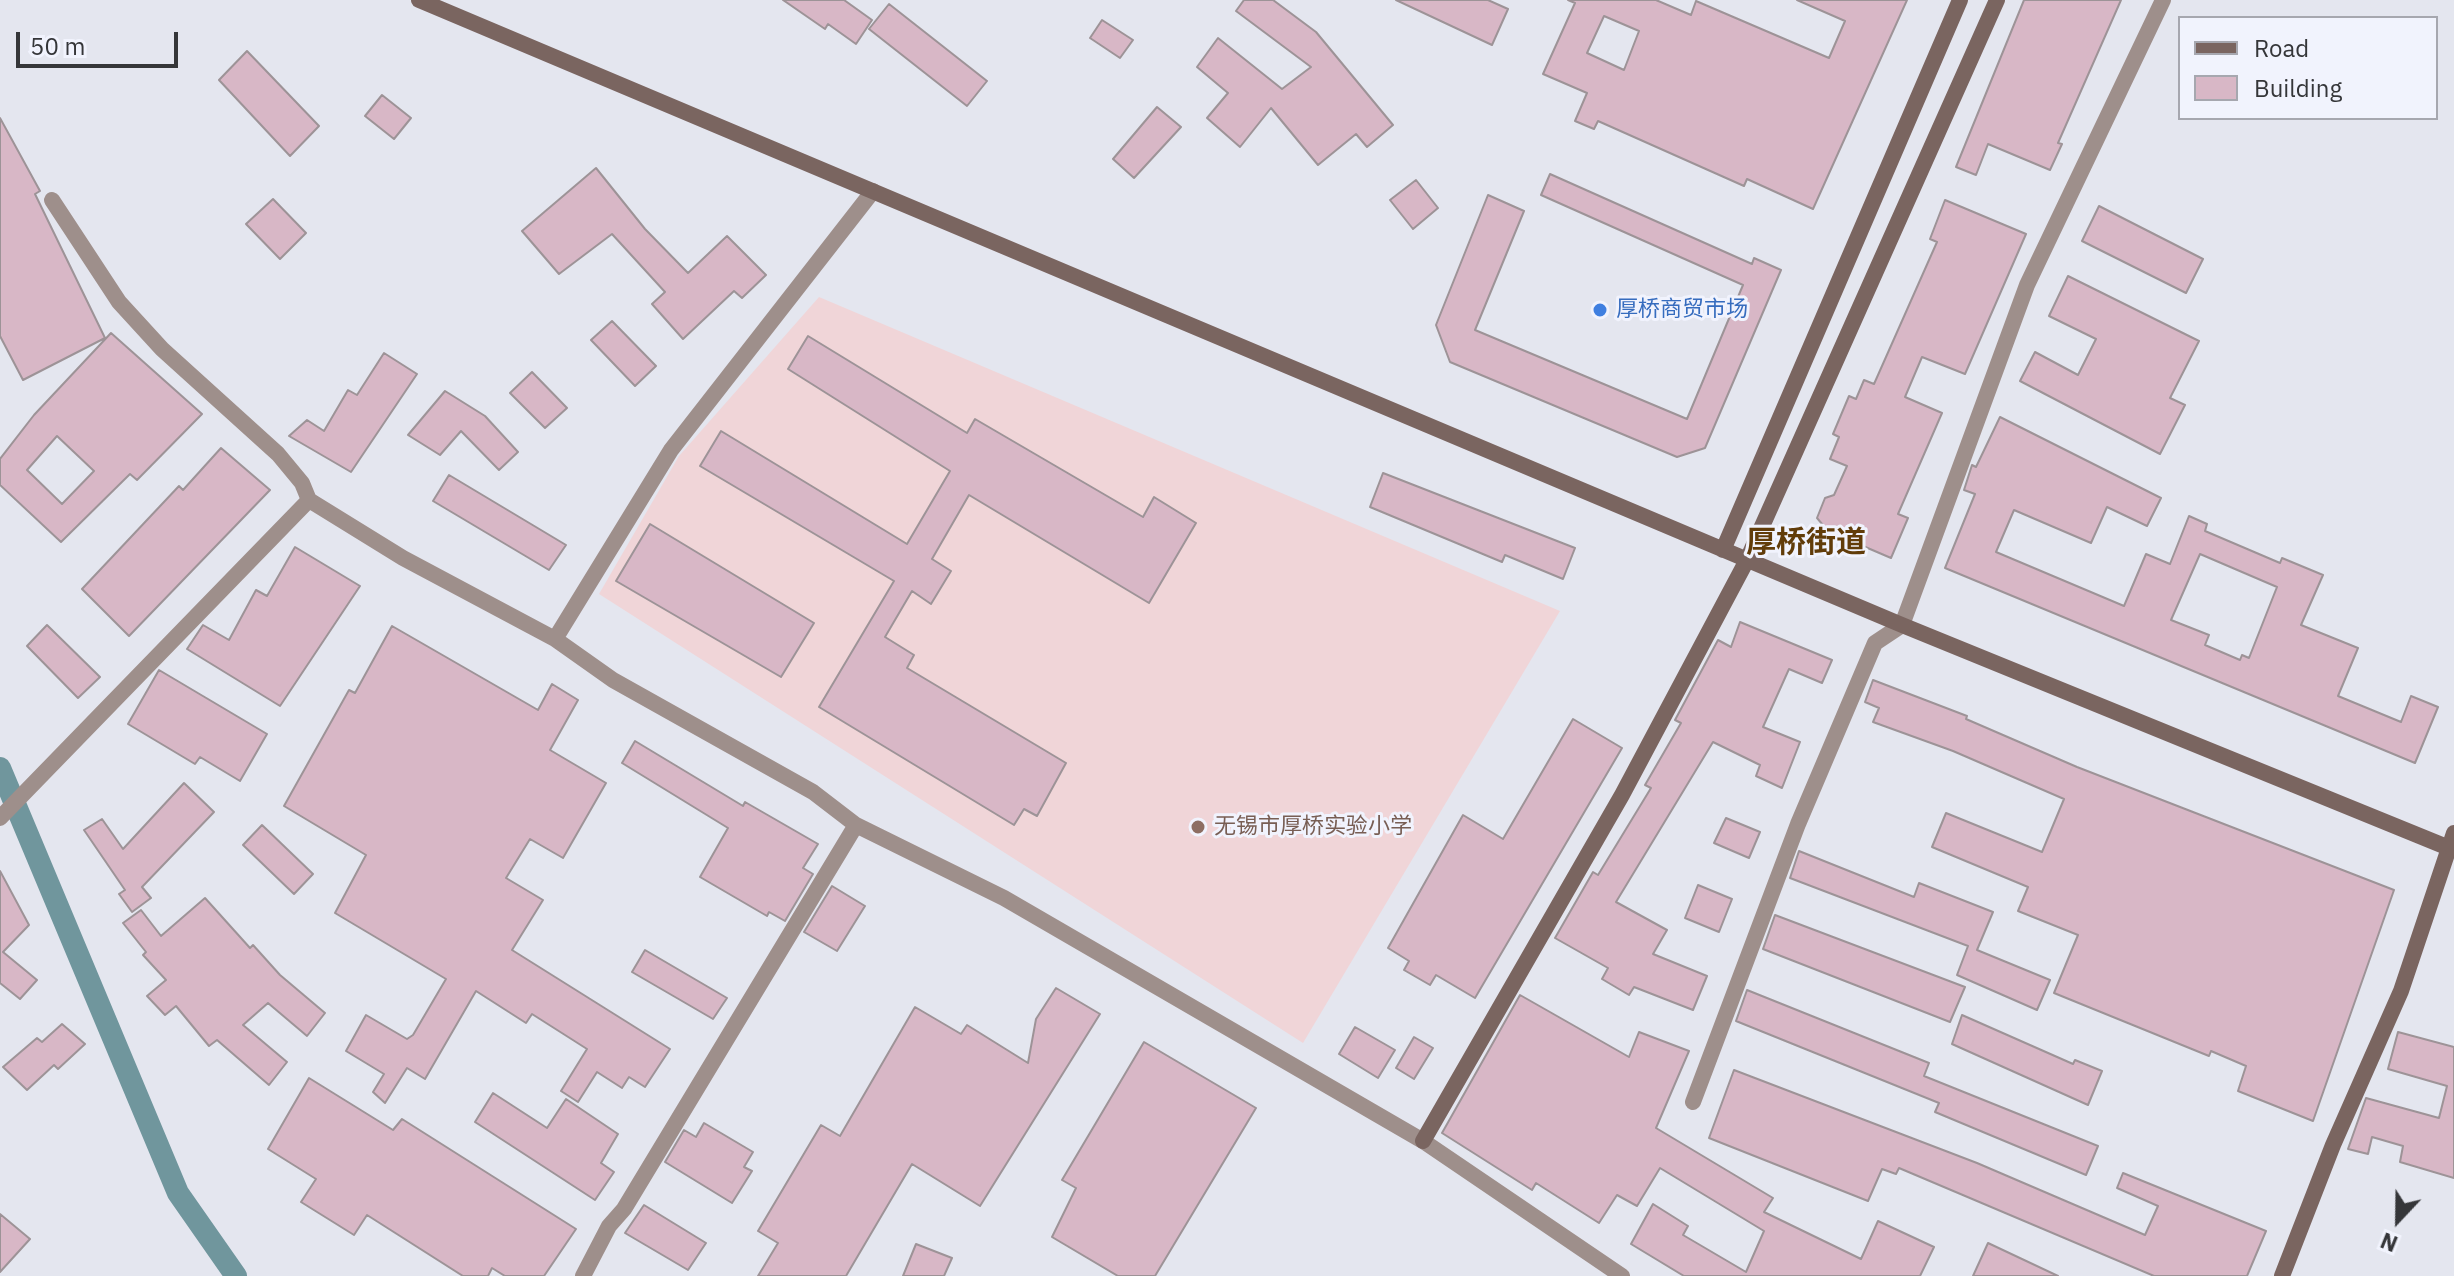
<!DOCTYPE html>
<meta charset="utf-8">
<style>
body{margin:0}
#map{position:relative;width:2454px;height:1276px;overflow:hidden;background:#e4e6ef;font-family:"IBM Plex Sans",sans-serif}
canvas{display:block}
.legend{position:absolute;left:2178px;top:16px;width:260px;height:104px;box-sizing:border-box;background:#f1f3fd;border:2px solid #a6a7af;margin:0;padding:10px 14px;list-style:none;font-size:24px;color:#353639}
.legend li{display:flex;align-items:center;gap:16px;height:40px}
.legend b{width:40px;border:2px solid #a6a7af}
.north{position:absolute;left:2358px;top:1180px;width:80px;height:80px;-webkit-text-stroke:6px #f1f3fd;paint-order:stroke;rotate:202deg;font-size:22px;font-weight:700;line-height:32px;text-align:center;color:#353639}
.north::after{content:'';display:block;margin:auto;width:28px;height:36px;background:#353639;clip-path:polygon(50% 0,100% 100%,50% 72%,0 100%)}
.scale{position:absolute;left:16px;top:32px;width:162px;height:36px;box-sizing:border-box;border:4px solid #353639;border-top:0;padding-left:10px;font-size:24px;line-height:28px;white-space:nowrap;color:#353639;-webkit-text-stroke:6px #f1f3fd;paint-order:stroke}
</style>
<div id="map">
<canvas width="2454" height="1276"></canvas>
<ul class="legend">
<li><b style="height:10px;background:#7a6560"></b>Road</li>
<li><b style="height:22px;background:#d8b7c6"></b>Building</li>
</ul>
<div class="north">N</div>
<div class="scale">50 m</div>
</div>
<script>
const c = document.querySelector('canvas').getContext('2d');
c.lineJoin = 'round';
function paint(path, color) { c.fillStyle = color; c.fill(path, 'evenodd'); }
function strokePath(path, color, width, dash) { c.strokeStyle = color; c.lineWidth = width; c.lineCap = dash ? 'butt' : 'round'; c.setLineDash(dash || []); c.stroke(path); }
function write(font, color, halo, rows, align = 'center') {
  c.font = font + ' "IBM Plex Sans","Noto Sans SC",sans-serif'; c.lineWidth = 6; c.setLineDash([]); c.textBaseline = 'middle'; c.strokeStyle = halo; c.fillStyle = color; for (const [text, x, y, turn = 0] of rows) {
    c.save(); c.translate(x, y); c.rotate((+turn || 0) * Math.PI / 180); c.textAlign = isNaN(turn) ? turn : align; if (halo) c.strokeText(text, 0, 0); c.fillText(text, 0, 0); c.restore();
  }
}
paint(new Path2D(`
 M819,297L1560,611L1303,1043L599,594L679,456Z`), '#f0d5d8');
strokePath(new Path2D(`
 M0,768L178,1193L236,1276`), '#70969d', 22);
const building = new Path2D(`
 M783,0H844L872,20L856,44L828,24L825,29Z
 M1244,0H1273L1316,32L1393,125L1367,147L1356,134L1318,165L1271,108L1240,147L1207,118L1228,93L1197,67L1218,38L1282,89L1311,67L1236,11Z
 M1396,0H1488L1508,9L1492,45Z
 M1568,0H1656L1691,15L1696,1L1829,58L1845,21L1797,0H1907L1813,209L1747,179L1744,186L1598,121L1594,129L1575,121L1587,93L1543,74L1575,3ZM1604,16L1639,31L1624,70L1587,53Z
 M2024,0H2121L2058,143L2062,144L2050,170L1988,144L1976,175L1956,167Z
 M889,4L987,81L967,106L869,29Z
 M1102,20L1133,40L1120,58L1090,38Z
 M247,51L319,126L290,156L219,80Z
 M382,95L411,118L394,139L365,116Z
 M1157,107L1181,127L1134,178L1113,159Z
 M0,118L40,191L35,194L105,338L23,380L0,336Z
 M596,168L645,229L688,273L727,236L766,275L742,298L734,291L683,339L652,304L665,292L612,234L559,274L522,231Z
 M1550,174L1752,264L1754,258L1781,270L1705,448L1677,457L1450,362L1436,325L1488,195L1524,211L1475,330L1687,419L1743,285L1541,195Z
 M1416,180L1438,208L1413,229L1390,200Z
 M273,199L306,233L280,259L246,224Z
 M1945,200L2026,234L1965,374L1922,357L1905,397L1942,413L1898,514L1908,518L1891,558L1828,531L1817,518L1825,498L1834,495L1847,466L1830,459L1839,437L1833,434L1849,396L1856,399L1864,380L1874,384L1937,242L1930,239Z
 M2099,206L2203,259L2186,293L2082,241Z
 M2068,276L2199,341L2170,398L2185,405L2160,454L2020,381L2035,352L2078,375L2096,339L2049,316Z
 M612,321L656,366L635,386L591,340Z
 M111,333L202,414L137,480L130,474L61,542L0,485V459L34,415ZM57,436L94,471L62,504L27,470Z
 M808,336L967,433L975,419L1143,517L1154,497L1196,523L1149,603L969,495L932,559L951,571L931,604L912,591L885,637L914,655L907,668L1066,763L1037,816L1024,809L1014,825L819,707L894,581L700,466L721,431L907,544L950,471L788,369Z
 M384,353L417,374L351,472L289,436L307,420L324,431L348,390L357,395Z
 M532,372L567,408L545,428L510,393Z
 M445,391L485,416L518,452L499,470L461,431L440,455L408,435Z
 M2000,417L2161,498L2147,526L2107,507L2091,543L2014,510L1996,552L2124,606L2146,554L2170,564L2189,516L2207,524L2205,531L2280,563L2282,558L2323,575L2301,625L2358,648L2338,696L2401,722L2411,696L2438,707L2415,763L1945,568L1975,494L1964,490L1972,465L1976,467ZM2200,554L2277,587L2249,658L2242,655L2240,660L2205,645L2209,635L2171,620Z
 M221,448L270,490L129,636L82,589L179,486L183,490Z
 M1383,473L1575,548L1563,579L1505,555L1502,562L1370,507Z
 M449,475L566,545L549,570L433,501Z
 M650,524L814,623L781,677L616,581Z
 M295,547L360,586L280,706L187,649L203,625L229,640L256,590L267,596Z
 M1740,622L1832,660L1822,683L1789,669L1763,727L1800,742L1782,788L1756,776L1760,765L1713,742L1616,902L1667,930L1653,954L1707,976L1693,1010L1634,987L1629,995L1602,979L1608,968L1555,938L1593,872L1598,875L1651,788L1645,785L1681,723L1675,720L1718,640L1731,647Z
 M47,625L100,677L78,698L27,646Z
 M392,626L538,710L552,684L578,700L550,750L606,783L563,858L530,839L506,878L543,900L512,950L670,1049L645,1087L629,1077L622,1088L597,1072L578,1102L561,1091L587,1049L532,1014L526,1023L476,991L425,1079L407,1068L385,1103L373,1092L384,1074L346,1051L366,1015L407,1039L413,1035L446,979L335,913L366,855L284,806L349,690L355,693Z
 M159,670L267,734L240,781L200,757L195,764L128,724Z
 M1873,680L1967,716L1966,719L2077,767L2394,890L2313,1121L2238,1091L2246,1066L2211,1051L2209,1056L2054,993L2078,935L2018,911L2028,887L1932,847L1946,813L2042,852L2064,799L1953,751L1873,722L1879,708L1865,702Z
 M1573,719L1622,748L1475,998L1436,975L1430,985L1404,970L1409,961L1388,948L1463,815L1503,839Z
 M635,741L743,806L745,802L818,844L803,868L813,874L785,921L769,912L767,916L700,877L728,828L622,763Z
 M184,783L214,812L142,887L151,898L132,912L119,894L125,890L84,830L102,819L123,849Z
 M1726,818L1760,832L1749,858L1714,843Z
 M262,825L313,874L294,894L243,845Z
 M1799,851L1914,897L1919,883L1993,912L1977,950L2050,980L2037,1010L1957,975L1968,946L1790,878Z
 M0,871L29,925L3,952L37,980L20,999L0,983Z
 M1698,885L1732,899L1719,932L1685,918Z
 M832,886L865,906L837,951L804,932Z
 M205,898L250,948L253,945L280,975L325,1013L307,1036L268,1003L243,1025L287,1062L269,1085L217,1040L209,1046L176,1006L165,1015L147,996L166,980L143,955L146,952L123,923L141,910L161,936Z
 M1775,915L1965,987L1950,1022L1763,949Z
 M645,950L727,998L713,1019L632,972Z
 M1056,988L1100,1014L980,1206L912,1164L846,1276H758L778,1243L758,1231L821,1125L840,1136L915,1007L961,1034L967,1025L1028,1063L1036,1019Z
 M1747,990L1929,1063L1924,1076L2098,1146L2086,1175L1935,1112L1939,1103L1736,1021Z
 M1520,995L1629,1057L1639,1032L1689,1051L1656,1128L1773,1198L1764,1212L1861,1259L1878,1221L1934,1247L1920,1276H1684L1631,1244L1653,1204L1688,1226L1683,1235L1746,1272L1764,1231L1660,1168L1637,1206L1617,1195L1599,1223L1536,1183L1532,1190L1442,1133Z
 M1962,1015L2073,1064L2075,1060L2102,1071L2088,1105L1952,1044Z
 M62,1024L85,1044L58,1069L54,1065L27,1090L3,1067L37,1038L42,1042Z
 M1355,1027L1395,1050L1378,1078L1339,1054Z
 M2398,1032L2454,1047V1178L2400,1162L2403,1146L2372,1137L2368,1154L2348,1149L2366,1098L2439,1118L2447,1086L2388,1069Z
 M1414,1037L1433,1048L1414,1079L1396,1068Z
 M1144,1042L1256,1108L1155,1276H1118L1052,1237L1076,1188L1062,1180Z
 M1734,1070L1977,1163L2145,1235L2158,1206L2117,1188L2123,1173L2266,1231L2247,1276H2154L1899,1168L1896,1174L1882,1169L1868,1201L1709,1138Z
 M309,1078L393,1130L402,1119L576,1229L544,1276H505L492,1268L488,1276H463L367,1215L354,1235L301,1202L316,1179L268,1149Z
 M493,1093L547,1128L566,1099L618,1134L601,1163L614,1172L595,1200L475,1122Z
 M704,1123L753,1152L744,1167L752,1171L732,1203L665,1162L684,1130L696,1137Z
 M644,1205L706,1243L688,1270L625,1233Z
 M0,1214L30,1239L0,1272Z
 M1988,1243L2058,1276H1973Z
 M916,1244L952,1258L944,1276H903Z`);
paint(building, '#d8b7c6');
strokePath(building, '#9d9397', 2);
strokePath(new Path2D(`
 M52,200L119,302L162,349L278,454L302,483L309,500L403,558L555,639L613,680L813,792L856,825L1004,898L1423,1141L1622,1276
 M555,639L671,450L873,191
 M0,818L309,500
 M1693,1102L1798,824L1875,643L1902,625L2027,285L2163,0
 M583,1276L609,1226L624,1209L856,825`), '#9e8f8b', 16);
strokePath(new Path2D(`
 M419,0L1902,625L2454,850
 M1723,550L1960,0
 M1423,1141L1622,795L1747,560L1997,0
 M2282,1276L2333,1145L2401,991L2454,833`), '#7a6560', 16);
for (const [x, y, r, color] of [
 [1600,310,8,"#3f7fe0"],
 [1198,827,8,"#8d6e63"]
]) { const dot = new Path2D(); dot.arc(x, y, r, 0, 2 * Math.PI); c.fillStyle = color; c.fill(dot); strokePath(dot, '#f1f3fd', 3); }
write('22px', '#366cbe', '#f1f3fd', [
 ["厚桥商贸市场",1616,310]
], 'left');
write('22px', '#785e54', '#f1f3fd', [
 ["无锡市厚桥实验小学",1214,827]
], 'left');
write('bold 30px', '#613c09', '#f1f3fd', [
 ["厚桥街道",1806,543]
]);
</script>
